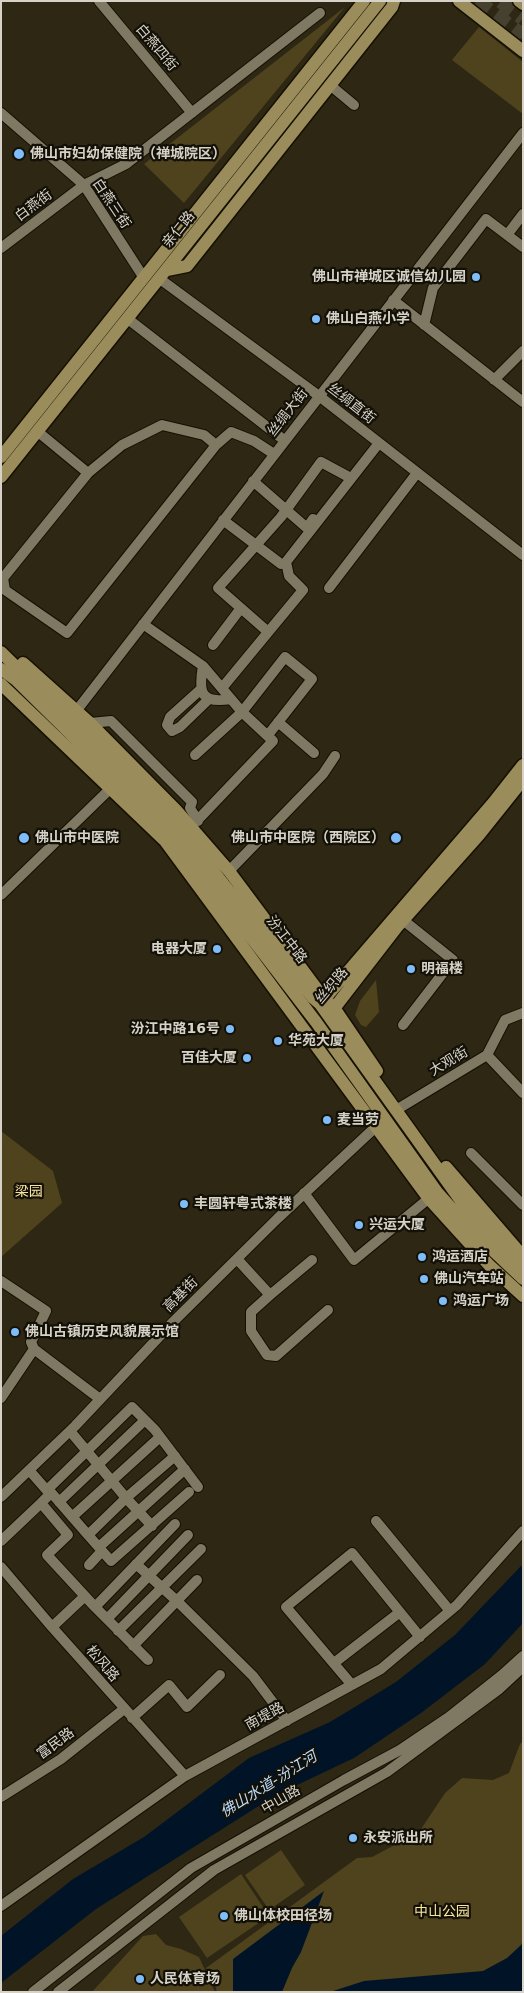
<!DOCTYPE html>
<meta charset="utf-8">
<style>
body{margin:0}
#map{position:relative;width:524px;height:1993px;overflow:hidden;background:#2d2714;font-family:"DejaVu Sans",sans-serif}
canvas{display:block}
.frame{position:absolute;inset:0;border:2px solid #d6d2c7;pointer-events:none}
</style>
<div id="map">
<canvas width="524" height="1993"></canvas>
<div class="frame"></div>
</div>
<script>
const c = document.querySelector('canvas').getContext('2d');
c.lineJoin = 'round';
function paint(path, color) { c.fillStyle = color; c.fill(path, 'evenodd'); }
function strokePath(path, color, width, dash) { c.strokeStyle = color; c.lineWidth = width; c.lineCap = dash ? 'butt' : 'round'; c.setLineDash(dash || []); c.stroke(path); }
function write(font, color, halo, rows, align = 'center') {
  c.font = font + ' "DejaVu Sans","Noto Sans SC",sans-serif'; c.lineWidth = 4.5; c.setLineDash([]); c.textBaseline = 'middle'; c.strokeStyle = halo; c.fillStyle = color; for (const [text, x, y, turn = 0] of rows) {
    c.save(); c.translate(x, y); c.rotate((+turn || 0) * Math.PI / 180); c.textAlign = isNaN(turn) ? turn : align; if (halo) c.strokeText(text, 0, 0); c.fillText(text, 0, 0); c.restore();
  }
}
paint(new Path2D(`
 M345,7L184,203L144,164Z
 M479,27L523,62V114L452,60Z
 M376,980L379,1012L366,1027L361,1025L355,1015L360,1001Z
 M1,1131L53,1171L62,1203L1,1257Z
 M523,1741V1992H217L213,1977L206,1968L357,1858L372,1857L419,1832L445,1793L462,1778L493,1780L509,1773L520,1744Z
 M281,1850L305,1885L269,1910L245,1875Z
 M241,1874L269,1916L207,1958L179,1917Z
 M156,1934L166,1945L181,1949L199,1957L215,1992H92L143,1936Z`), '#4f431d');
paint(new Path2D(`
 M523,1564V1623L485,1664L421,1713L354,1758L276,1795L96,1909L1,1983V1936L73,1879L144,1837L249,1758L330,1722L396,1682L455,1635Z
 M324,1891L301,1952L292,1968L282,1992H233V1959Z
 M523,1941V1992H330L364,1981L483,1971L507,1958L521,1945Z`), '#011427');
strokePath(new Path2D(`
 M477,1L523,36
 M501,1L523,18`), '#46412f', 15, [15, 8]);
const minor = new Path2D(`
 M99,1L192,113
 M330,85L354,105
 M1,113L84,185L144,278
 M507,235L523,214
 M1,248L84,185L126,164L320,13
 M160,279L319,396L523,555
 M393,300L523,402
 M128,319L284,440
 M424,325L433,288L486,219L523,247
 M494,380L523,351
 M37,431L88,473L122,445L162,425L204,435L216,445L231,432L254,441L274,454
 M88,473L3,578L5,590L67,633L216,445
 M253,481L307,528L313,519
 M223,520L281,564
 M329,588L417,473
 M143,624L203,666L242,712L273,741L191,827
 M267,631L218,588L281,517L321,462L347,476
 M213,645L241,608
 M203,666C198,693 201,704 231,699
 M222,688L303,590L289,576L286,562L379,443
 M200,690L170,717L167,725L172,731L180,727L209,699
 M77,710L523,133
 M278,722L314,753
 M90,723L111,721L192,802L190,808L198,821
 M195,755L242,712L285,657L312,679L268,735
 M229,871L323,774L335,756
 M1,895L111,788
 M403,1025L453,960L403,920
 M487,1055L523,1093
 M401,1107L487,1055L505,1020L523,1013
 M471,1153L523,1205
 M304,1193L354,1260L433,1195
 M237,1259L270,1295L251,1312V1331L267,1355L276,1356L328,1310
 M1,1281L46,1311L31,1342L34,1349L100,1399
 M270,1295L312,1260
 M1,1398L34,1349
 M70,1431L126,1498L175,1456
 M29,1470L50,1494L41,1503L68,1535L47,1555L95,1607L148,1660
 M1,1497L75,1426L173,1322L277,1219L381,1122
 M59,1502L145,1420
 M72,1517L160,1437
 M376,1521L450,1611
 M152,1526L126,1498L88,1535L111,1561L189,1492
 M88,1535L48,1489L132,1407L155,1430L198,1487
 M1,1541L41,1503
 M99,1547L185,1469
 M136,1564L177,1601L253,1676L287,1721
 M89,1565L102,1551
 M1,1567L52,1627L185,1776
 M95,1607L175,1524
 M107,1619L188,1535
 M52,1627L85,1596
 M118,1631L201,1549
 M133,1646L197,1580
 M334,1663L400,1612
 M352,1685L286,1607L352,1553L420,1637
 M132,1718L169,1685L187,1707L220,1675
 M1,1797L61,1759L124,1709
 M1,1906L185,1776L381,1669L457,1605L523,1531
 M33,1992L191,1868L344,1780L400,1750L449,1717L502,1675L523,1656
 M58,1992L214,1870L387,1772L498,1690L523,1667`);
const major = new Path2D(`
 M459,1L523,51
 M519,1L523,4
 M167,270L187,266L392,7L394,1
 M1,457L364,1
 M1,477L380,1
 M1,652L177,825L313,998L320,1004L466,1208L523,1268
 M23,663L90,723L176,810L229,871L320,993L335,1009L377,1071
 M1,669L16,680L171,833L316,1022L437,1192L469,1228L523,1279
 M1,684L165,841L429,1199L489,1265L523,1296
 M321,1003L493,803L523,765
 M329,1015L397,927L479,835L523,780
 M446,1167L521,1254`);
strokePath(minor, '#151001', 12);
strokePath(major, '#151001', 15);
strokePath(minor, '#7f7863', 10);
strokePath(major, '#9b8c5b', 12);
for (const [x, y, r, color] of [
 [19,154,6,"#7ebdf9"],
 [476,277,5,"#7ebdf9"],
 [316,319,5,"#7ebdf9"],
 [24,838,6,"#7ebdf9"],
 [396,838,6,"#7ebdf9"],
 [217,949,5,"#7ebdf9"],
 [411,969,5,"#7ebdf9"],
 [230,1029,5,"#7ebdf9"],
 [278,1041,5,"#7ebdf9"],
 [247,1058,5,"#7ebdf9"],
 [327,1120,5,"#7ebdf9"],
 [184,1204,5,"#7ebdf9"],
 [359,1225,5,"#7ebdf9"],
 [422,1257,5,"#7ebdf9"],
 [424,1279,5,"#7ebdf9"],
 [443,1301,5,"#7ebdf9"],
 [15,1332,5,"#7ebdf9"],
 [353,1838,5,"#7ebdf9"],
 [224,1916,5,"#7ebdf9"],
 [140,1979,5,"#7ebdf9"]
]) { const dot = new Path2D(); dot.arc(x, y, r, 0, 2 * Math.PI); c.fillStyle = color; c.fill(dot); strokePath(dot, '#131008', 2); }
write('14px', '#d6d2c7', '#131008', [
 ["白燕四街",156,48,50],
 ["白燕三街",111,204,56],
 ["白燕街",34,206,-37],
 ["亲仁路",179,230,-51],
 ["丝绸直街",351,404,38],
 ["丝绸大街",288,413,-52],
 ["汾江中路",286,940,52],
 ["丝织路",332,986,-50],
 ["大观街",449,1062,-31],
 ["高基街",181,1295,-45],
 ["松风路",102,1664,49],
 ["南堤路",265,1717,-29],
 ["富民路",56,1744,-36],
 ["中山路",281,1800,-30]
]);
write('bold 14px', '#d6d2c7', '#131008', [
 ["佛山市妇幼保健院（禅城院区）",30,154],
 ["佛山市禅城区诚信幼儿园",466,277,"right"],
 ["佛山白燕小学",326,319],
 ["佛山市中医院",35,838],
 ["佛山市中医院（西院区）",385,838,"right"],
 ["电器大厦",207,949,"right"],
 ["明福楼",421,969],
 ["汾江中路16号",220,1029,"right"],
 ["华苑大厦",288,1041],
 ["百佳大厦",237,1058,"right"],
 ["麦当劳",337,1120],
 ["丰圆轩粤式茶楼",194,1204],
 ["兴运大厦",369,1225],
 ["鸿运酒店",432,1257],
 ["佛山汽车站",434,1279],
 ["鸿运广场",453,1301],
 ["佛山古镇历史风貌展示馆",25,1332],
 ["永安派出所",363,1838],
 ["佛山体校田径场",234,1916],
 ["人民体育场",150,1979]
], 'left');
write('14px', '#f9e39e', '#131008', [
 ["梁园",29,1192],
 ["中山公园",442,1912]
]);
write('italic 15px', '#bbdbfa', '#131008', [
 ["佛山水道-汾江河",269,1785,-32]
]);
</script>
